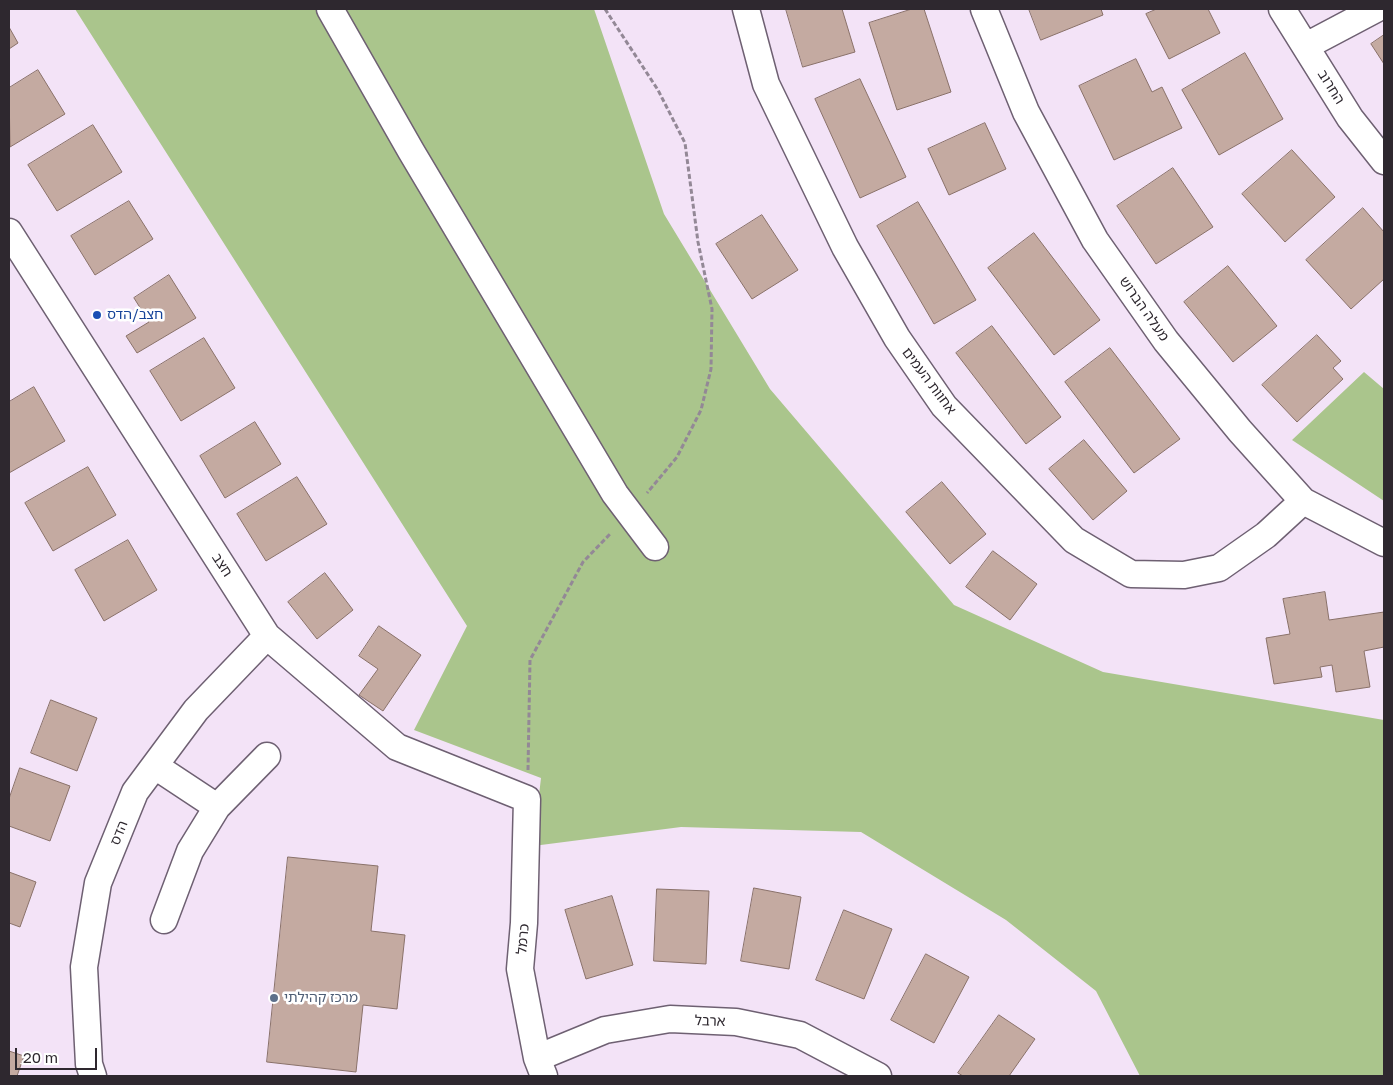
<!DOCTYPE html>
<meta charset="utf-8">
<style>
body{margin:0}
#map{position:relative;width:1393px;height:1085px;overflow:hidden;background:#f3e3f7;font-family:"Golos Text",sans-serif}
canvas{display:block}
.frame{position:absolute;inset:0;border:10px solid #2e282f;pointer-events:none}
.scale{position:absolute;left:15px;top:1048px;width:82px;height:22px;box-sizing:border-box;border:2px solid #2e282f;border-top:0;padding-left:6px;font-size:15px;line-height:18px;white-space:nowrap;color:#2e282f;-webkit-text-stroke:4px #fff;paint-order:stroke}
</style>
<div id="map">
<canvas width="1393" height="1085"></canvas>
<div class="frame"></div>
<div class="scale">20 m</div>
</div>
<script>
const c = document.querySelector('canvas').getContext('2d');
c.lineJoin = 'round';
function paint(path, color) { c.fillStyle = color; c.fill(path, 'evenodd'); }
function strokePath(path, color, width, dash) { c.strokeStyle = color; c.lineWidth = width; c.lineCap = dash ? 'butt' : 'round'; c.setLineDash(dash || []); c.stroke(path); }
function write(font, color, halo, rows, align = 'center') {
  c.font = font + ' "Golos Text","Noto Sans Hebrew",sans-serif'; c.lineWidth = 5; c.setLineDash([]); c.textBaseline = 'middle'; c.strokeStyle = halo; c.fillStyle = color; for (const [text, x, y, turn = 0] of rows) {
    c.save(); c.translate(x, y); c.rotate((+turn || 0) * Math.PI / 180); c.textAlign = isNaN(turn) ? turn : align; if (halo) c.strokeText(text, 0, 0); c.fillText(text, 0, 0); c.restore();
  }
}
paint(new Path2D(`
 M75,9H594L664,214L770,389L954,605L1103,672L1384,720V1076H1140L1096,991L1006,920L861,832L681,827L533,846L541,778L414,730L467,626Z
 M1364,372L1384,389V501L1292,440Z`), '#aac58c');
const building = new Path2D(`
 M786,9H842L855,52L803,67Z
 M912,9H924L951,92L897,110L869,23Z
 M1029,9H1101L1103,15L1041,40Z
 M1157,9H1208L1220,33L1169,59L1146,14Z
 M9,27L18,43L9,49Z
 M1384,35V64L1371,44Z
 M1245,53L1283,119L1219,155L1182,90Z
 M1136,59L1152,92L1162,87L1182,128L1114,160L1079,86Z
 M38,70L65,114L10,147L9,88Z
 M860,79L906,177L860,198L815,99Z
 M985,123L1006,169L949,195L928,149Z
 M93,125L122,172L57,211L28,165Z
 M1292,150L1335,197L1285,242L1242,194Z
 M1173,168L1213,227L1156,264L1117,206Z
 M129,201L153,239L95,275L71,236Z
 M918,202L976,300L934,324L877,226Z
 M1363,208L1384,232V279L1351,309L1306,260Z
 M762,215L798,270L752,299L716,244Z
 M1034,233L1100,320L1054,355L988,268Z
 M1228,266L1277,326L1233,362L1184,302Z
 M169,275L196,318L137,353L126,336L149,322L134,298Z
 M992,326L1061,417L1026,444L956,353Z
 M1317,335L1341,361L1333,368L1343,379L1297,422L1262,385Z
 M204,338L235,388L181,421L150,371Z
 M1110,348L1180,439L1134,473L1065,382Z
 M34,387L65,441L9,473V402Z
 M255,422L281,464L225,498L200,456Z
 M1084,440L1127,491L1093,520L1049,469Z
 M88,467L116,515L53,551L25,503Z
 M297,477L327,524L266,561L237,514Z
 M942,482L986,534L950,564L906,512Z
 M128,540L157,590L104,621L75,570Z
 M993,551L1037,584L1010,620L966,587Z
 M325,573L353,610L317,639L288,602Z
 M1325,592L1329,620L1384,612V647L1364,651L1370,687L1336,692L1332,665L1320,667L1322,677L1274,684L1266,638L1290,634L1283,599Z
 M379,626L421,655L383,711L359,695L378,669L359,656Z
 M51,700L97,718L77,771L31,753Z
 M20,768L70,786L50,841L9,826V799Z
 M288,857L378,866L371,931L405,935L397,1009L363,1005L356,1072L267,1062Z
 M9,872L36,882L20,927L9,923Z
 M754,888L801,897L789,969L741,961Z
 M657,889L709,891L706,964L654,961Z
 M612,896L633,965L586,979L565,910Z
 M844,910L892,929L864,999L816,980Z
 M926,954L969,977L934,1043L891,1020Z
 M999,1015L1035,1039L1009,1076H963L958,1073Z
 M9,1051L24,1056L17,1076H9Z`);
paint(building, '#c4aaa1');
strokePath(building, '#897169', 1);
const minor = new Path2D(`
 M330,9L411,151L615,494L655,547
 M746,9L766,84L845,247L897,338L944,406L1074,540L1131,574L1184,575L1219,568L1266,535L1303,501
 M984,9L1026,112L1095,240L1166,341L1240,431L1303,501L1384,543
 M1282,9L1350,118L1384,161
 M1306,46L1376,9
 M9,232L267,636L397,747L527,799L524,923L520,969L537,1058L544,1076
 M155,766L217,807
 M164,920L190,851L217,807L267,756
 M537,1058L605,1030L670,1019L736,1022L800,1035L878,1076
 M93,1076L89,1064L84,967L98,883L135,792L196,710L267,636`);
strokePath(minor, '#6e6072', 29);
strokePath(new Path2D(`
 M605,9L658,90L685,143L698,242L712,309L711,369L701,410L677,457L647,493
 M528,770L530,660L583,562L611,533`), '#938896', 3, [5, 2.5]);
strokePath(minor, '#fff', 26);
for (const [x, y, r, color] of [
 [97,315,5,"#1a4fb4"],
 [274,998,5,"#5c6f8a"]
]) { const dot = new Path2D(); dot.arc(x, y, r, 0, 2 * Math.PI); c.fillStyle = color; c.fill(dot); strokePath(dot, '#fff', 2); }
write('14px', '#2e282f', '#fff', [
 ["החרוב",1331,87,58],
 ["מעלה הברוש",1144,309,55],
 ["אחוות העמים",929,381,53],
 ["חצב",222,565,57],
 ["הדס",119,833,-68],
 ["כרמל",523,939,-85],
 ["ארבל",710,1021,2]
]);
write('14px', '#164399', '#fff', [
 ["חצב/הדס",107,315]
], 'left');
write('14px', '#4e5e75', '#fff', [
 ["מרכז קהילתי",284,998]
], 'left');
</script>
